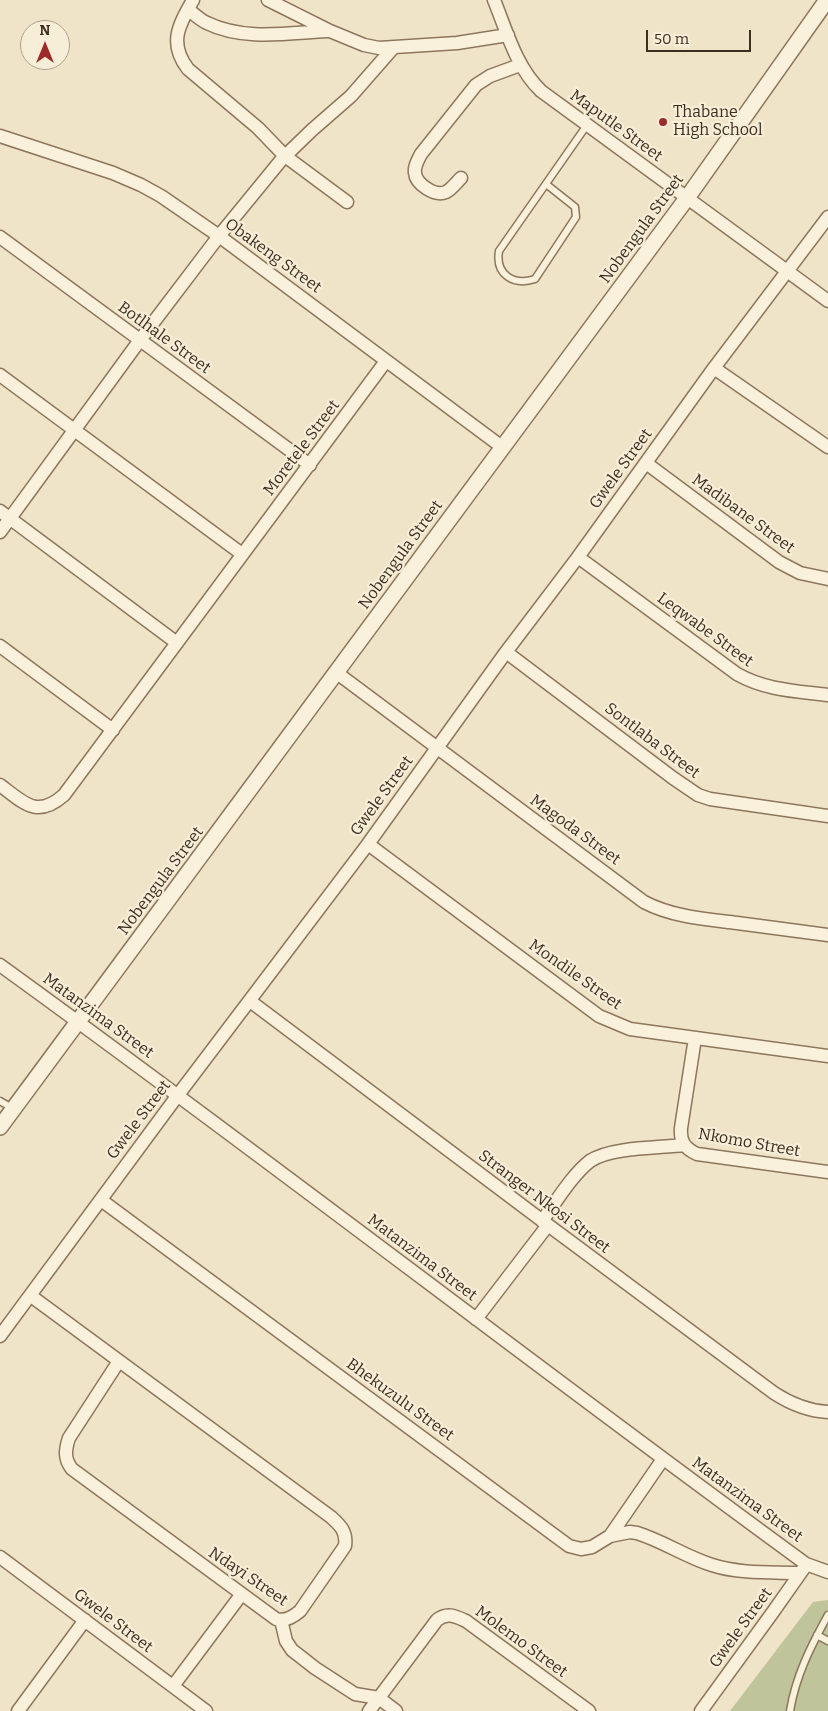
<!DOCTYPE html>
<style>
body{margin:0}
#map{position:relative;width:828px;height:1711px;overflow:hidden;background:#f0e4c8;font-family:Bitter,serif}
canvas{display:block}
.north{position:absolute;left:20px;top:20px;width:50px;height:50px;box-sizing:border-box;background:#f7eed8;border:1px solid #ada18e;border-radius:50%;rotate:0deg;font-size:14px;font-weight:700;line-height:20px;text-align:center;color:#3d2e20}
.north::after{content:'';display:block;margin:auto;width:18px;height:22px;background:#9e2a2b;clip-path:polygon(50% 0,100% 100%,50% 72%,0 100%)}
.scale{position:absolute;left:646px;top:30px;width:105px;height:22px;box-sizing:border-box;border:2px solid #3d2e20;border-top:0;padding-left:6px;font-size:15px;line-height:18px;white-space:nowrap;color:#3d2e20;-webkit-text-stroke:4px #f7eed8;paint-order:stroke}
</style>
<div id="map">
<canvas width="828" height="1711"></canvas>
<div class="north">N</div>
<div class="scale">50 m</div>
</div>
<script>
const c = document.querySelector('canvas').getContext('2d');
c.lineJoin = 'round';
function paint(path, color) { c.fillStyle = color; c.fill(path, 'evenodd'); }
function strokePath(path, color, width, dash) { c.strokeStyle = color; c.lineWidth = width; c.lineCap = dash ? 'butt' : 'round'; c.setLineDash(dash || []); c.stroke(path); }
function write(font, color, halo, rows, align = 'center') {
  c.font = font + ' Bitter,serif'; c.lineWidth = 4.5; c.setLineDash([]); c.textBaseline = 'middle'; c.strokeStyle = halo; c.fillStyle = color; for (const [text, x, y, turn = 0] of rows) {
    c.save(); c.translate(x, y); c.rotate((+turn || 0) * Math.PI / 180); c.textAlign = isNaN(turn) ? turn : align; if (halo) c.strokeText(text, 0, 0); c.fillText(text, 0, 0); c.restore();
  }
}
paint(new Path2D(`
 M828,1600V1711H730L813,1602Z`), '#bfc49a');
const service = new Path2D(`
 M546,184L575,207L576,217L535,279C514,286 495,275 499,251L587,125
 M0,1101L14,1109
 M817,1635L828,1641
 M790,1711C796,1675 811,1646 828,1615`);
const minor = new Path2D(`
 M193,0C179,25 168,43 188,69L258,128L285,156L347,202
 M268,0L330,31L364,45L379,48L457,43L508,35
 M494,0C507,32 516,67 541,91L828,301
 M188,9C194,14 200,20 207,23C244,41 287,33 327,31
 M0,136L113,173L141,185L161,196L219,236L502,447
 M461,178C457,182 451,190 446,192C435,197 416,184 415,173C414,166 418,160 421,154L476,85L490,76L520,65
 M0,237L310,465
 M714,368L828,447
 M0,375L242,554
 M646,463L779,562L800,573L828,579
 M0,511L177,643
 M0,532L140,340L219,236L282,159L312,130L351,96L393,48
 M578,557L737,674C765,690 796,691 828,695
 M0,646L113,730
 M506,652L673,778L698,795L710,799L828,816
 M337,673L644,902C673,917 705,919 737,923C767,927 798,931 828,935
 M0,785C24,803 37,819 64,795L386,361
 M368,844L599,1016L630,1029L828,1056
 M0,965C271,1161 536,1367 806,1564L828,1572
 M250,1001L548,1225L774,1393C791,1404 808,1411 828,1412
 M695,1038L681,1128C680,1141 684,1148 697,1154L828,1172
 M101,1200L569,1546L581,1549L592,1547L610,1536L663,1459
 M542,1221C556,1202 572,1175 590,1161C610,1147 659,1148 684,1145
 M31,1296L331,1517C341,1526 347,1532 345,1546L300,1611C293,1617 285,1622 276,1619L72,1469C64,1459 65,1450 69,1438L119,1361
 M476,1319L548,1225
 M0,1336L178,1095L368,844L506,652L578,557L714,368L828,217
 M610,1536L630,1532L637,1533C663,1541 686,1557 712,1565C740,1574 771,1572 800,1573
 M0,1557L206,1711
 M281,1620L286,1641L292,1650L315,1668L355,1694L379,1698L396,1711
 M173,1686L241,1595
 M18,1711L85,1620
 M369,1711L437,1620C447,1612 455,1616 466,1621L589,1711
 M701,1711L773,1612L804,1568`);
const tertiary = new Path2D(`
 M0,1127L687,198L827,0`);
strokePath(service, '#8d765c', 9);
strokePath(minor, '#8d765c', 15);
strokePath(tertiary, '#8d765c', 18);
strokePath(service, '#faf1dc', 6);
strokePath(minor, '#faf1dc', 12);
strokePath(tertiary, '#faf1dc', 15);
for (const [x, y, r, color] of [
 [663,122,5,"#9e2a2b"]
]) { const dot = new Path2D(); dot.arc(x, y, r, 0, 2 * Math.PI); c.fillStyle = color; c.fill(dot); strokePath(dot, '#f7eed8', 2); }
write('16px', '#3d2e20', '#f7eed8', [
 ["Thabane",673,113],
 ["High School",673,131]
], 'left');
write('16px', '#3d2e20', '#f7eed8', [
 ["Maputle Street",616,126,36],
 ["Nobengula Street",642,229,-54],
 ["Obakeng Street",273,256,36],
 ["Botlhale Street",164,338,36],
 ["Moretele Street",302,448,-53],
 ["Gwele Street",621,469,-54],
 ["Madibane Street",743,514,36],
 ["Nobengula Street",401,555,-54],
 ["Leqwabe Street",705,630,36],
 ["Sontlaba Street",652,741,37],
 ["Gwele Street",382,796,-54],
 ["Magoda Street",575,830,36],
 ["Nobengula Street",161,881,-53],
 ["Mondile Street",575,975,35],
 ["Matanzima Street",98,1016,36],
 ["Gwele Street",139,1120,-53],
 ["Nkomo Street",749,1143,10],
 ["Stranger Nkosi Street",544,1202,37],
 ["Matanzima Street",422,1258,37],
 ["Bhekuzulu Street",400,1400,36],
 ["Matanzima Street",747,1500,36],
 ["Ndayi Street",248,1577,34],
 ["Gwele Street",113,1621,37],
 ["Gwele Street",741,1628,-54],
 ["Molemo Street",521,1642,36]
]);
</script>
